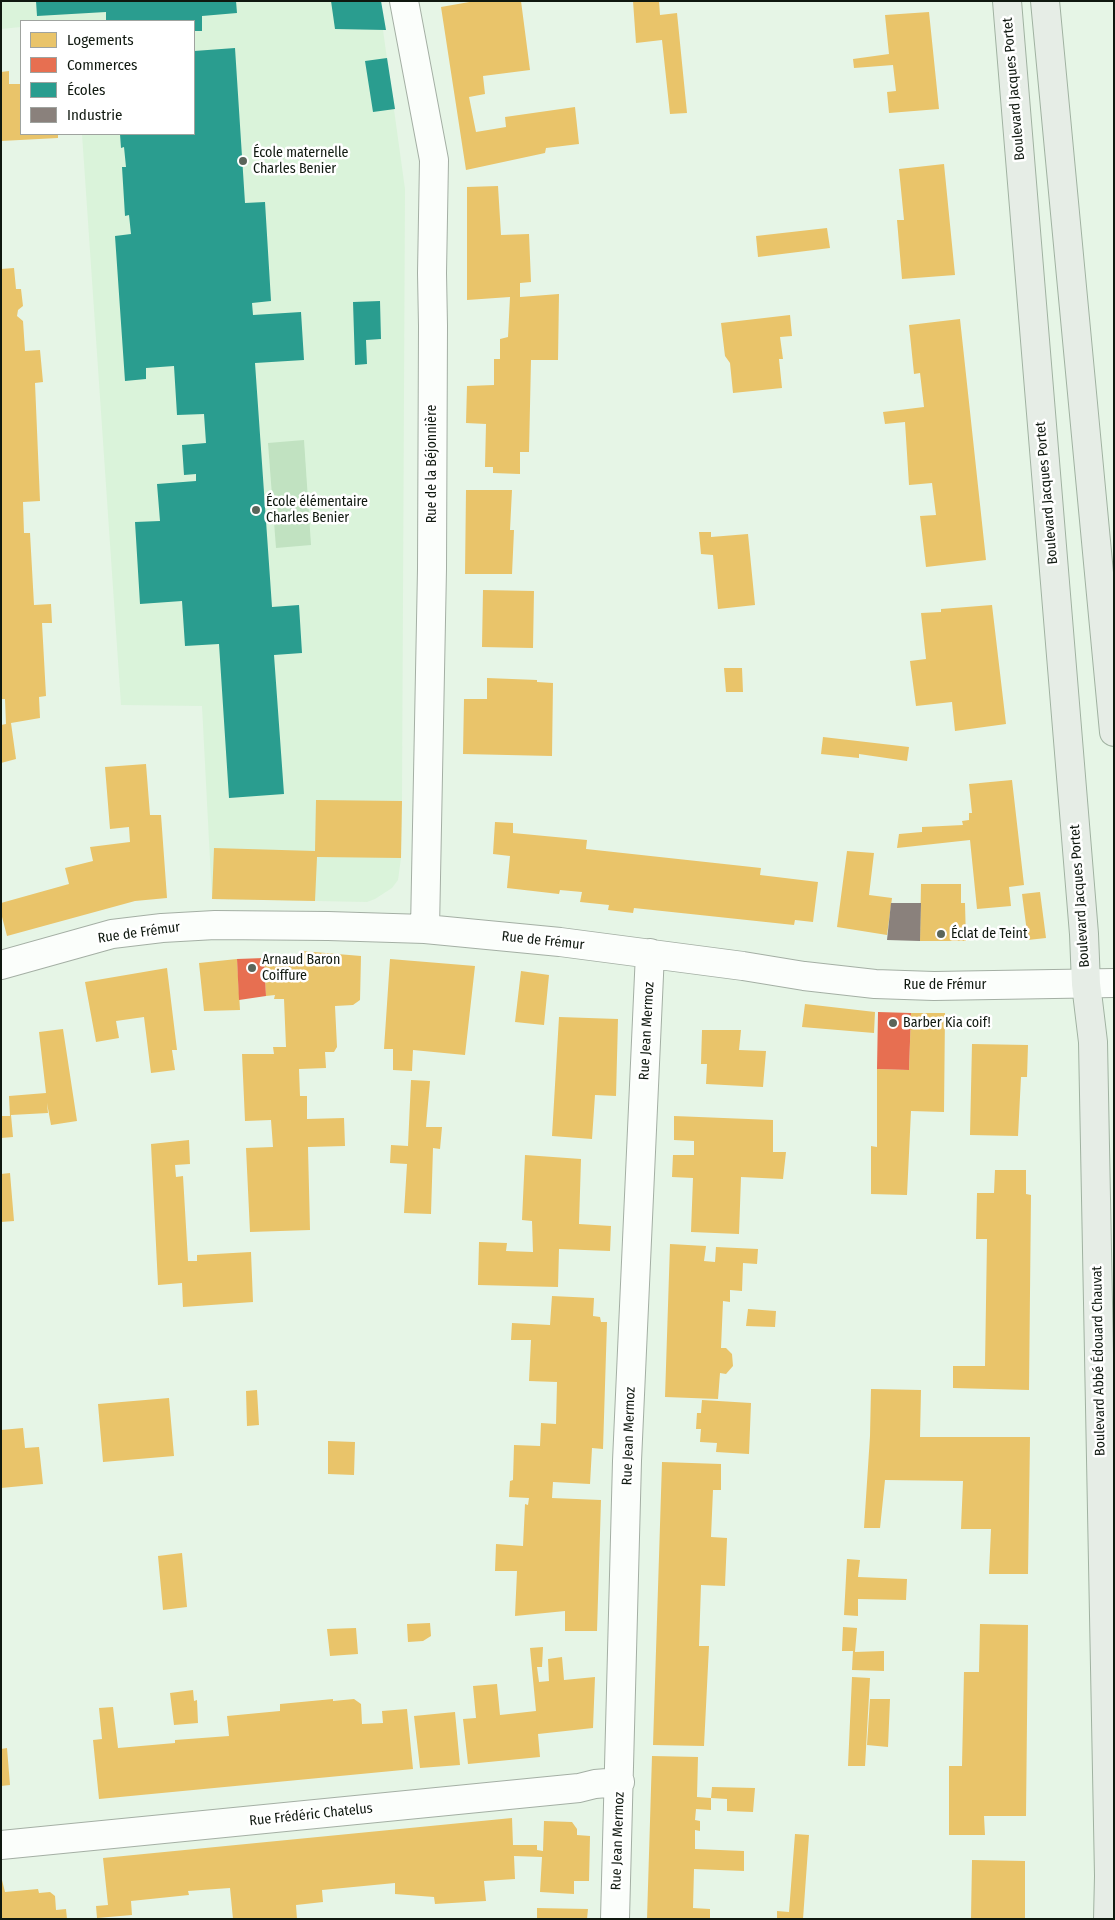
<!DOCTYPE html>
<meta charset="utf-8">
<style>
body{margin:0}
#map{position:relative;width:1115px;height:1920px;overflow:hidden;background:#e6f5e6;font-family:"Fira Sans Condensed",sans-serif}
canvas{display:block}
.frame{position:absolute;inset:0;border:2px solid #0f180f;pointer-events:none}
.legend{position:absolute;left:20px;top:20px;width:175px;height:115px;box-sizing:border-box;background:#fff;border:1px solid #9fa39f;margin:0;padding:6px 9px;list-style:none;font-size:15px;color:#0f180f}
.legend li{display:flex;align-items:center;gap:10px;height:25px}
.legend b{width:25px;border:1px solid #9fa39f}
</style>
<div id="map">
<canvas width="1115" height="1920"></canvas>
<div class="frame"></div>
<ul class="legend">
<li><b style="height:14px;background:#e9c46a"></b>Logements</li>
<li><b style="height:14px;background:#e76f51"></b>Commerces</li>
<li><b style="height:14px;background:#2a9d8f"></b>Écoles</li>
<li><b style="height:14px;background:#8a817c"></b>Industrie</li>
</ul>
</div>
<script>
const c = document.querySelector('canvas').getContext('2d');
c.lineJoin = 'round';
function paint(path, color) { c.fillStyle = color; c.fill(path, 'evenodd'); }
function strokePath(path, color, width, dash) { c.strokeStyle = color; c.lineWidth = width; c.lineCap = dash ? 'butt' : 'round'; c.setLineDash(dash || []); c.stroke(path); }
function write(font, color, halo, rows, align = 'center') {
  c.font = font + ' "Fira Sans Condensed",sans-serif'; c.lineWidth = 5; c.setLineDash([]); c.textBaseline = 'middle'; c.strokeStyle = halo; c.fillStyle = color; for (const [text, x, y, turn = 0] of rows) {
    c.save(); c.translate(x, y); c.rotate((+turn || 0) * Math.PI / 180); c.textAlign = isNaN(turn) ? turn : align; if (halo) c.strokeText(text, 0, 0); c.fillText(text, 0, 0); c.restore();
  }
}
paint(new Path2D(`
 M1,1H381L383,30L405,189L402,801L401,858L398,880L392,888L375,899L367,902L212,899L202,706L121,705L82,134H194V21H21V27L1,29Z`), '#daf3da');
paint(new Path2D(`
 M304,440L311,545L276,548L268,443Z`), '#c1e2c1');
paint(new Path2D(`
 M475,1H521L530,70L483,76L485,94L469,97L476,132L506,127L505,117L575,107L579,144L546,148L545,153L466,170L441,7Z
 M633,1H659L660,15L677,13L687,113L670,114L662,40L636,43Z
 M929,12L939,109L889,113L887,92L896,91L893,65L854,68L853,59L889,54L885,15Z
 M9,71V84H21V134H58V138L1,141V72Z
 M944,164L955,275L902,279L897,220H904L899,169Z
 M498,186L501,235L529,234L531,282L520,283V297L559,294L558,360H531L529,452H520V474L493,473V467H485L486,424L466,423L467,386L494,385V359H500V339L508,337L510,297L467,300V187Z
 M827,228L830,248L758,257L756,236Z
 M14,268L16,289H21L23,306L18,310L17,316L23,321L25,351L40,350L43,382L35,383L40,501L23,502L24,533H30L34,605L51,604L52,623H42L46,696L39,697L40,718L11,723L16,759L1,763V725L6,724L5,699H1V269Z
 M790,315L792,336L780,337L783,359H779L782,388L733,393L730,363L725,356L721,323Z
 M960,319L986,560L926,567L920,516L936,515L932,483L909,485L905,422L885,424L883,412L924,407L920,373L914,374L909,325Z
 M466,490H512L510,530H514L512,574H465Z
 M699,532H711V537L748,534L755,605L718,609L713,555L701,554Z
 M483,590L534,591L533,648L482,647Z
 M992,605L1006,724L955,731L952,702L916,706L910,661L926,659L921,613L941,612V609Z
 M724,668H742L743,692H726Z
 M487,678L537,680V682L553,683L552,756L463,754L464,699H487Z
 M823,737L909,747L907,761L859,754V758L821,754Z
 M146,764L150,815H161L167,898L135,901L7,936L1,913V903L69,884L65,868L93,861L90,847L130,842L129,827L110,829L105,767Z
 M1012,780L1024,885L1009,887L1011,906L977,909L970,840L897,848L899,834L922,832V827L963,825L962,821L969,820V813H972L969,784Z
 M316,800L402,801L401,858L317,857L315,901L212,899L214,848L315,851Z
 M495,822L513,823V833L587,840L586,849L761,868L760,875L818,882L813,922L795,920L794,925L634,908L633,913L608,910L609,905L580,902L582,892L560,890L559,894L507,888L510,856L493,854Z
 M847,851L874,853L869,895L892,898L887,935L837,927Z
 M921,884H961V903H965L966,941H920Z
 M1040,892L1046,938L1028,940L1022,894Z
 M302,951L361,956L360,1000L353,1005L335,1006L337,1047L334,1052H325L326,1068L299,1069L300,1096H307V1119L344,1118L345,1146L308,1147L310,1230L250,1232L246,1148L273,1147L271,1120L245,1121L242,1054H274L273,1047H286L284,999H274L275,995L266,996L264,958L301,959Z
 M237,959L240,1010L204,1011L199,963Z
 M390,959L475,966L465,1055L413,1050L412,1071L393,1070V1049H384Z
 M167,968L177,1050H172L175,1070L151,1073L144,1017L116,1021L119,1038L96,1042L85,982Z
 M521,971L549,975L544,1025L515,1022Z
 M805,1004L875,1012L874,1033L802,1027Z
 M911,1013H945L944,1112L911,1111L907,1195L871,1194V1146L877,1147V1069L909,1070Z
 M559,1017L618,1019L616,1096L595,1095L592,1139L552,1136Z
 M63,1029L77,1121L51,1125L47,1103L48,1113L11,1115L13,1137L1,1138V1116H10L9,1096L46,1093L39,1032Z
 M702,1030H741L739,1050L766,1051L763,1087L706,1084L707,1064H701Z
 M972,1044L1028,1045L1027,1077H1021L1018,1136L970,1135Z
 M411,1080L430,1081L426,1127H442L440,1149L433,1148L431,1214L404,1213L407,1164L390,1163L391,1145L408,1146Z
 M674,1116L773,1120V1152H786L783,1179L741,1177L739,1234L691,1232L693,1178L672,1177L673,1155H694V1141L674,1140Z
 M189,1140L190,1164L175,1165L176,1177L183,1176L188,1261H197V1255L251,1252L253,1302L183,1307L182,1283L158,1285L151,1144Z
 M525,1155L581,1159L579,1224L611,1226L610,1251L559,1249L558,1287L478,1285L479,1242L507,1243L506,1251L533,1252L532,1221L522,1220Z
 M995,1170H1026V1194L1031,1195L1029,1390L953,1388V1366H985L987,1239H976L977,1193H994Z
 M10,1173L14,1221L1,1222V1174Z
 M670,1244L706,1246L704,1261L715,1262L716,1247L758,1249L757,1264L743,1263L742,1291L730,1290V1302L723,1301L721,1348H726L732,1354L733,1366L726,1374L720,1373L718,1399L665,1397Z
 M552,1296L594,1298L593,1316L600,1317L601,1322H607L603,1449L592,1448L590,1484L553,1482L552,1498L601,1500L597,1631H565V1611L515,1616L517,1571H495L496,1544L523,1546L525,1504L528,1505L529,1498L509,1497L510,1481L513,1480L514,1445L540,1446L541,1423L556,1424L557,1382L529,1381L531,1340H511L512,1323L550,1325Z
 M748,1309L776,1311L775,1327L746,1326Z
 M871,1389L921,1390L920,1437H1030L1028,1574H989L991,1529H961L963,1481L885,1480L880,1528H864L870,1436Z
 M257,1390L259,1425L247,1426L246,1391Z
 M169,1398L174,1456L103,1462L98,1404Z
 M702,1400L751,1403L749,1454L716,1452L717,1443L700,1442L701,1429H696L697,1413H701Z
 M23,1428L25,1448L39,1447L43,1484L1,1488V1430Z
 M328,1441L355,1442L354,1475L328,1474Z
 M662,1462L721,1464V1490H713L711,1537L727,1538L725,1586L701,1585L699,1646H709L704,1746L653,1745Z
 M182,1553L187,1607L163,1610L158,1556Z
 M847,1559L860,1560L858,1577L907,1579L906,1600L858,1599V1616L844,1615Z
 M430,1623L431,1636L423,1641L408,1642L407,1624Z
 M980,1624L1028,1625L1026,1816H984L985,1835H949V1766H962L964,1672H979Z
 M843,1627L857,1628L855,1652L884,1651V1671L852,1670L853,1651H842Z
 M356,1628L358,1654L330,1656L327,1629Z
 M543,1647L542,1667H537L539,1682L549,1681L548,1659L562,1657L564,1680L595,1677L593,1728L538,1734L540,1757L468,1764L463,1719L476,1718L473,1686L497,1684L500,1715L536,1711L530,1648Z
 M852,1677L870,1678L865,1766H848Z
 M193,1690L194,1701L197,1700L198,1723L174,1725L170,1693Z
 M333,1699V1701L354,1699L361,1704L362,1724L383,1723L382,1711L407,1709L413,1769L99,1799L93,1740L102,1739L99,1708L113,1707L118,1748L175,1743V1740L229,1736L227,1716L280,1711V1704Z
 M870,1699H890L888,1747L867,1745Z
 M455,1712L460,1765L420,1768L414,1716Z
 M7,1748L10,1785L1,1786V1749Z
 M652,1756L698,1757L697,1797L711,1798V1810L696,1809L695,1820L700,1821V1831L695,1830V1849L744,1851V1871L694,1869L693,1908L710,1909V1919H647Z
 M712,1787L755,1788L753,1812L727,1811V1799L711,1798Z
 M512,1818L513,1845H537V1850L543,1851L544,1821L572,1822L577,1829V1835L590,1836L589,1881H574V1894L540,1892L542,1857L514,1856L515,1879L484,1881L486,1901L435,1904L434,1897L395,1894V1883L322,1890L323,1902L296,1905L297,1919H233L230,1888L188,1891L189,1895L131,1901L132,1915L97,1918L96,1906L108,1905L103,1858Z
 M795,1834L809,1835L803,1919H777V1911L789,1912Z
 M972,1860L1025,1861V1919H971Z
 M1,1876L5,1892L38,1889L39,1893L50,1892L55,1896L56,1910L66,1909L67,1919H1Z
 M537,1908L588,1909L587,1919H537Z`), '#e9c46a');
paint(new Path2D(`
 M264,958L266,996L239,1000L237,959Z
 M878,1012L911,1013L909,1070L877,1069Z`), '#e76f51');
paint(new Path2D(`
 M36,1H236L237,13L202,16V31H194V21H106V12L37,16Z
 M331,1H381L386,30L335,29Z
 M235,48L245,203L265,202L271,301L252,303L253,315L301,312L304,360L255,363L272,607L299,605L302,653L274,655L284,794L229,798L219,644L185,646L182,601L140,604L135,522L160,521L157,484L196,481V474L184,475L182,445L206,443L204,414L177,415L174,366L146,368V379L125,381L115,236L131,234L129,215L125,216L122,167H126L124,147L121,148L120,134H194V51Z
 M387,58L395,109L373,112L365,61Z
 M380,301L381,339L366,340L367,364L355,365L353,302Z`), '#2a9d8f');
paint(new Path2D(`
 M891,903H921L920,941L887,940Z`), '#8a817c');
const minor = new Path2D(`
 M404,1L434,160L432,273L433,326L432,569L425,929
 M1,965L112,934L162,928L215,925L328,926L425,929L560,942L743,966L804,976L875,984L934,986L1114,983
 M1,1845L579,1788L595,1784L620,1782
 M615,1919L627,1461L650,953`);
const primary = new Path2D(`
 M1007,1L1084,934L1086,984L1093,1042L1109,1876L1108,1919
 M1045,1L1114,732`);
strokePath(minor, '#a4afa4', 30);
strokePath(primary, '#a0b2a1', 30);
strokePath(minor, '#fbfefb', 28);
strokePath(primary, '#e6ede6', 28);
for (const [x, y, r, color] of [
 [243,161,5,"#5a655a"],
 [256,510,5,"#5a655a"],
 [941,934,5,"#5a655a"],
 [252,968,5,"#5a655a"],
 [893,1023,5,"#5a655a"]
]) { const dot = new Path2D(); dot.arc(x, y, r, 0, 2 * Math.PI); c.fillStyle = color; c.fill(dot); strokePath(dot, '#fff', 2); }
write('14px', '#0f180f', '#fff', [
 ["Boulevard Jacques Portet",1014,89,-95],
 ["Rue de la Béjonnière",432,464,-90],
 ["Boulevard Jacques Portet",1047,493,-95],
 ["Boulevard Jacques Portet",1080,896,-94],
 ["Rue de Frémur",139,933,-8],
 ["Rue de Frémur",543,941,6],
 ["Rue de Frémur",945,985],
 ["Rue Jean Mermoz",647,1031,-87],
 ["Boulevard Abbé Édouard Chauvat",1099,1361,-91],
 ["Rue Jean Mermoz",629,1436,-88],
 ["Rue Frédéric Chatelus",311,1815,-6],
 ["Rue Jean Mermoz",618,1841,-88]
]);
write('14px', '#0f180f', '#fff', [
 ["École maternelle",253,153],
 ["Charles Benier",253,169],
 ["École élémentaire",266,502],
 ["Charles Benier",266,518],
 ["Éclat de Teint",951,934],
 ["Arnaud Baron",262,960],
 ["Coiffure",262,976],
 ["Barber Kia coif!",903,1023]
], 'left');
</script>
